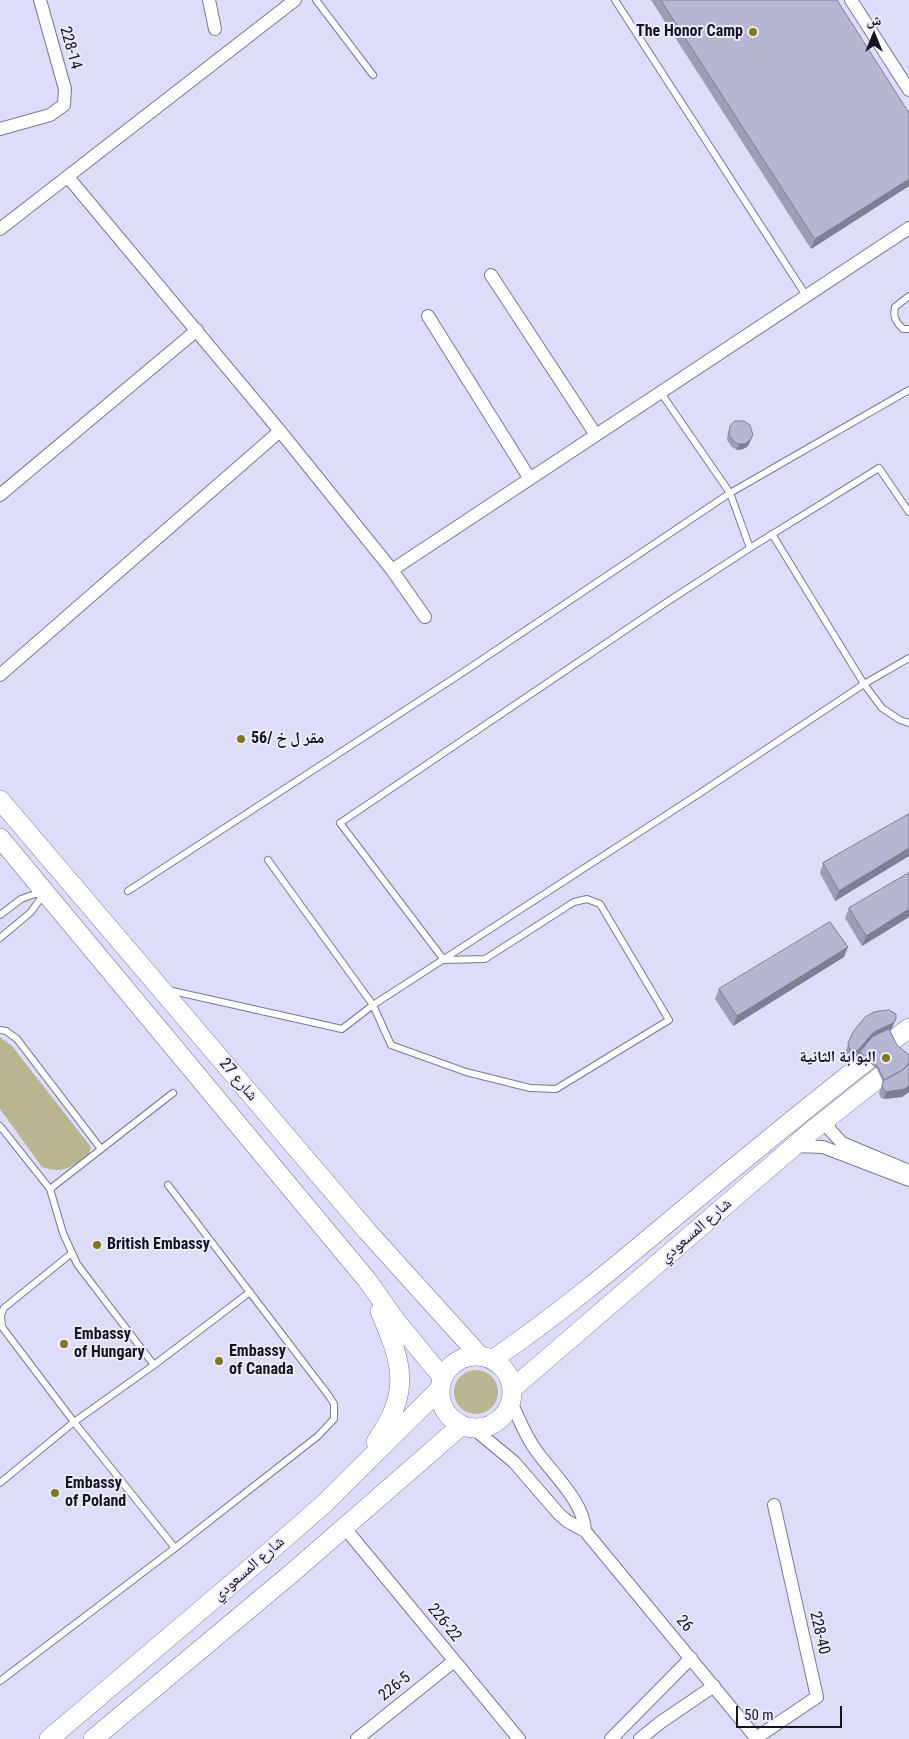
<!DOCTYPE html>
<meta charset="utf-8">
<style>
body{margin:0}
#map{position:relative;width:909px;height:1739px;overflow:hidden;background:#ddddfa;font-family:"Roboto Condensed","Noto Naskh Arabic",sans-serif}
canvas{display:block}
.north{position:absolute;left:849px;top:10px;width:50px;height:50px;-webkit-text-stroke:4px #ebebfd;paint-order:stroke;rotate:0deg;font-size:14px;font-weight:700;line-height:20px;text-align:center;color:#171620}
.north::after{content:'';display:block;margin:auto;width:18px;height:22px;background:#171620;clip-path:polygon(50% 0,100% 100%,50% 72%,0 100%)}
.scale{position:absolute;left:736px;top:1706px;width:106px;height:22px;box-sizing:border-box;border:2px solid #171620;border-top:0;padding-left:6px;font-size:15px;line-height:18px;white-space:nowrap;color:#171620;-webkit-text-stroke:4px #ebebfd;paint-order:stroke}
</style>
<div id="map">
<canvas width="909" height="1739"></canvas>
<div class="north">ش</div>
<div class="scale">50 m</div>
</div>
<script>
const c = document.querySelector('canvas').getContext('2d');
c.lineJoin = 'round';
function paint(path, color) { c.fillStyle = color; c.fill(path, 'evenodd'); }
function strokePath(path, color, width, dash) { c.strokeStyle = color; c.lineWidth = width; c.lineCap = dash ? 'butt' : 'round'; c.setLineDash(dash || []); c.stroke(path); }
function write(font, color, halo, rows, align = 'center') {
  c.font = font + ' "Roboto Condensed","Noto Naskh Arabic",sans-serif'; c.lineWidth = 4; c.setLineDash([]); c.textBaseline = 'middle'; c.strokeStyle = halo; c.fillStyle = color; for (const [text, x, y, turn = 0] of rows) {
    c.save(); c.translate(x, y); c.rotate((+turn || 0) * Math.PI / 180); c.textAlign = isNaN(turn) ? turn : align; if (halo) c.strokeText(text, 0, 0); c.fillText(text, 0, 0); c.restore();
  }
}
paint(new Path2D(`
 M0,1037L12,1046L91,1147L89,1154C72,1166 64,1175 42,1167L0,1109Z
 M454 1392a22 22 0 1 1 44 0a22 22 0 1 1-44 0Z`), '#b8b58f');
const lane = new Path2D(`
 M316,0L373,75
 M615,0L807,297
 M909,296L895,307C893,317 895,321 903,329H909
 M661,393L730,493L750,548
 M772,534L864,684L882,708L900,720L909,723
 M268,860L373,1005L391,1045L466,1072L530,1088L556,1089L669,1020L600,904L587,899L574,902L485,959L444,960L340,823L667,602L750,548L879,468L909,512
 M128,891L465,671L730,493L909,390
 M0,915L21,899L41,892
 M0,938L31,912L43,895
 M168,990L342,1029L373,1005L697,795L864,684L909,658
 M0,1030L6,1031L17,1039L101,1149
 M0,1126L50,1189L63,1233L77,1264L154,1365L74,1422L0,1483
 M50,1189L173,1093
 M72,1253L4,1308L1,1315L2,1327L74,1422L175,1548
 M154,1365L250,1292
 M0,1681L175,1548L318,1436L334,1419V1404L329,1396L168,1185`);
const street = new Path2D(`
 M209,0L215,29
 M851,0L909,90
 M0,129L50,115L64,105L65,89L40,0
 M68,177L280,431L392,570L425,617
 M0,229L295,0
 M491,275L596,435
 M428,316L530,479
 M0,495L197,330
 M392,570L909,228
 M0,675L280,431
 M827,1119L830,1130L842,1143L909,1171
 M795,1146L823,1147L909,1180
 M511,1402C518,1417 524,1432 533,1446C549,1471 584,1500 585,1531
 M473,1428L514,1462L559,1514L567,1521L585,1531L757,1739
 M344,1527L519,1739
 M756,1738L817,1697L774,1505
 M357,1739L454,1661
 M611,1739L691,1658
 M640,1739L661,1722L714,1686`);
const secondary = new Path2D(`
 M0,800L367,1231L480,1356
 M0,838L367,1280L396,1321L443,1378
 M892,1041L909,1028
 M440 1392a36 36 0 1 1 72 0a36 36 0 1 1-72 0Z
 M492,1360C555,1317 613,1269 671,1220C736,1166 801,1112 868,1060
 M512,1389L814,1129L881,1076
 M376,1442C411,1391 403,1365 380,1311
 M49,1739L268,1553L325,1503L440,1389
 M93,1739L292,1573L462,1425`);
strokePath(lane, '#7a7993', 8);
strokePath(street, '#7a7993', 14);
strokePath(secondary, '#7a7993', 20);
strokePath(lane, '#fff', 6);
strokePath(street, '#fff', 12);
strokePath(secondary, '#fff', 19);
paint(new Path2D(`
 M651,0H837L909,113V186L811,249Z
 M730,426L753,435L748,446L743,449L737,450L732,447L727,440L728,432Z
 M909,814V856L835,901L820,873L823,863Z
 M909,873V917L862,946L845,918L849,908Z
 M844,957L733,1026L715,999L719,989Z
 M893,1026L890,1031L897,1045L909,1055V1092L902,1097L884,1099L881,1098L879,1093L883,1082L877,1069L859,1054L856,1058H851L847,1055L846,1050L853,1032Z`), '#9d9db5');
paint(new Path2D(`
 M909,179V186L811,249L815,239Z
 M753,435L748,446L743,449L737,450L739,444Z
 M909,848V856L835,901L839,891Z
 M909,909V917L862,946L866,936Z
 M848,947L844,957L733,1026L737,1016Z
 M896,1019L893,1026L890,1031L860,1052L856,1058H851L853,1051L874,1032Z
 M909,1086V1092L902,1097L884,1099L886,1092Z`), '#7f7f93');
const building = new Path2D(`
 M661,0H837L909,113V179L815,239Z
 M735,421H744L750,425L753,435L750,440L745,444H739L734,442L729,435L730,426Z
 M909,814V848L839,891L823,863Z
 M909,873V909L866,936L849,908Z
 M830,922L848,947L737,1016L719,989Z
 M889,1010L896,1014V1019L893,1023L874,1032L858,1050L853,1051L849,1048L848,1043L853,1032L865,1017L874,1012Z
 M889,1029L897,1045L909,1055V1063L904,1069L884,1080L878,1067L860,1052L872,1037Z
 M909,1063V1086L904,1089L886,1092L884,1090L882,1086L883,1081L904,1069Z`);
paint(building, '#b6b6d2');
strokePath(building, '#7f7f93', 1);
for (const [x, y, r, color] of [
 [753,32,5,"#80771c"],
 [241,739,5,"#80771c"],
 [886,1058,5,"#80771c"],
 [97,1245,5,"#80771c"],
 [64,1344,5,"#80771c"],
 [219,1361,5,"#80771c"],
 [55,1493,5,"#80771c"]
]) { const dot = new Path2D(); dot.arc(x, y, r, 0, 2 * Math.PI); c.fillStyle = color; c.fill(dot); strokePath(dot, '#ebebfd', 2); }
write('bold 16px', '#171620', '#ebebfd', [
 ["The Honor Camp",743,32,"right"],
 ["مقر ل خ /56",251,739],
 ["البوابة الثانية",876,1058,"right"],
 ["British Embassy",107,1245],
 ["Embassy",74,1335],
 ["of Hungary",74,1353],
 ["Embassy",229,1352],
 ["of Canada",229,1370],
 ["Embassy",65,1484],
 ["of Poland",65,1502]
], 'left');
write('16px', '#171620', '#ebebfd', [
 ["228-14",70,48,74],
 ["شارع 27",238,1080,50],
 ["شارع المسعودي",696,1231,-41],
 ["شارع المسعودي",249,1569,-41],
 ["226-22",444,1623,51],
 ["26",684,1624,50],
 ["228-40",819,1633,77],
 ["226-5",395,1687,-39]
]);
</script>
